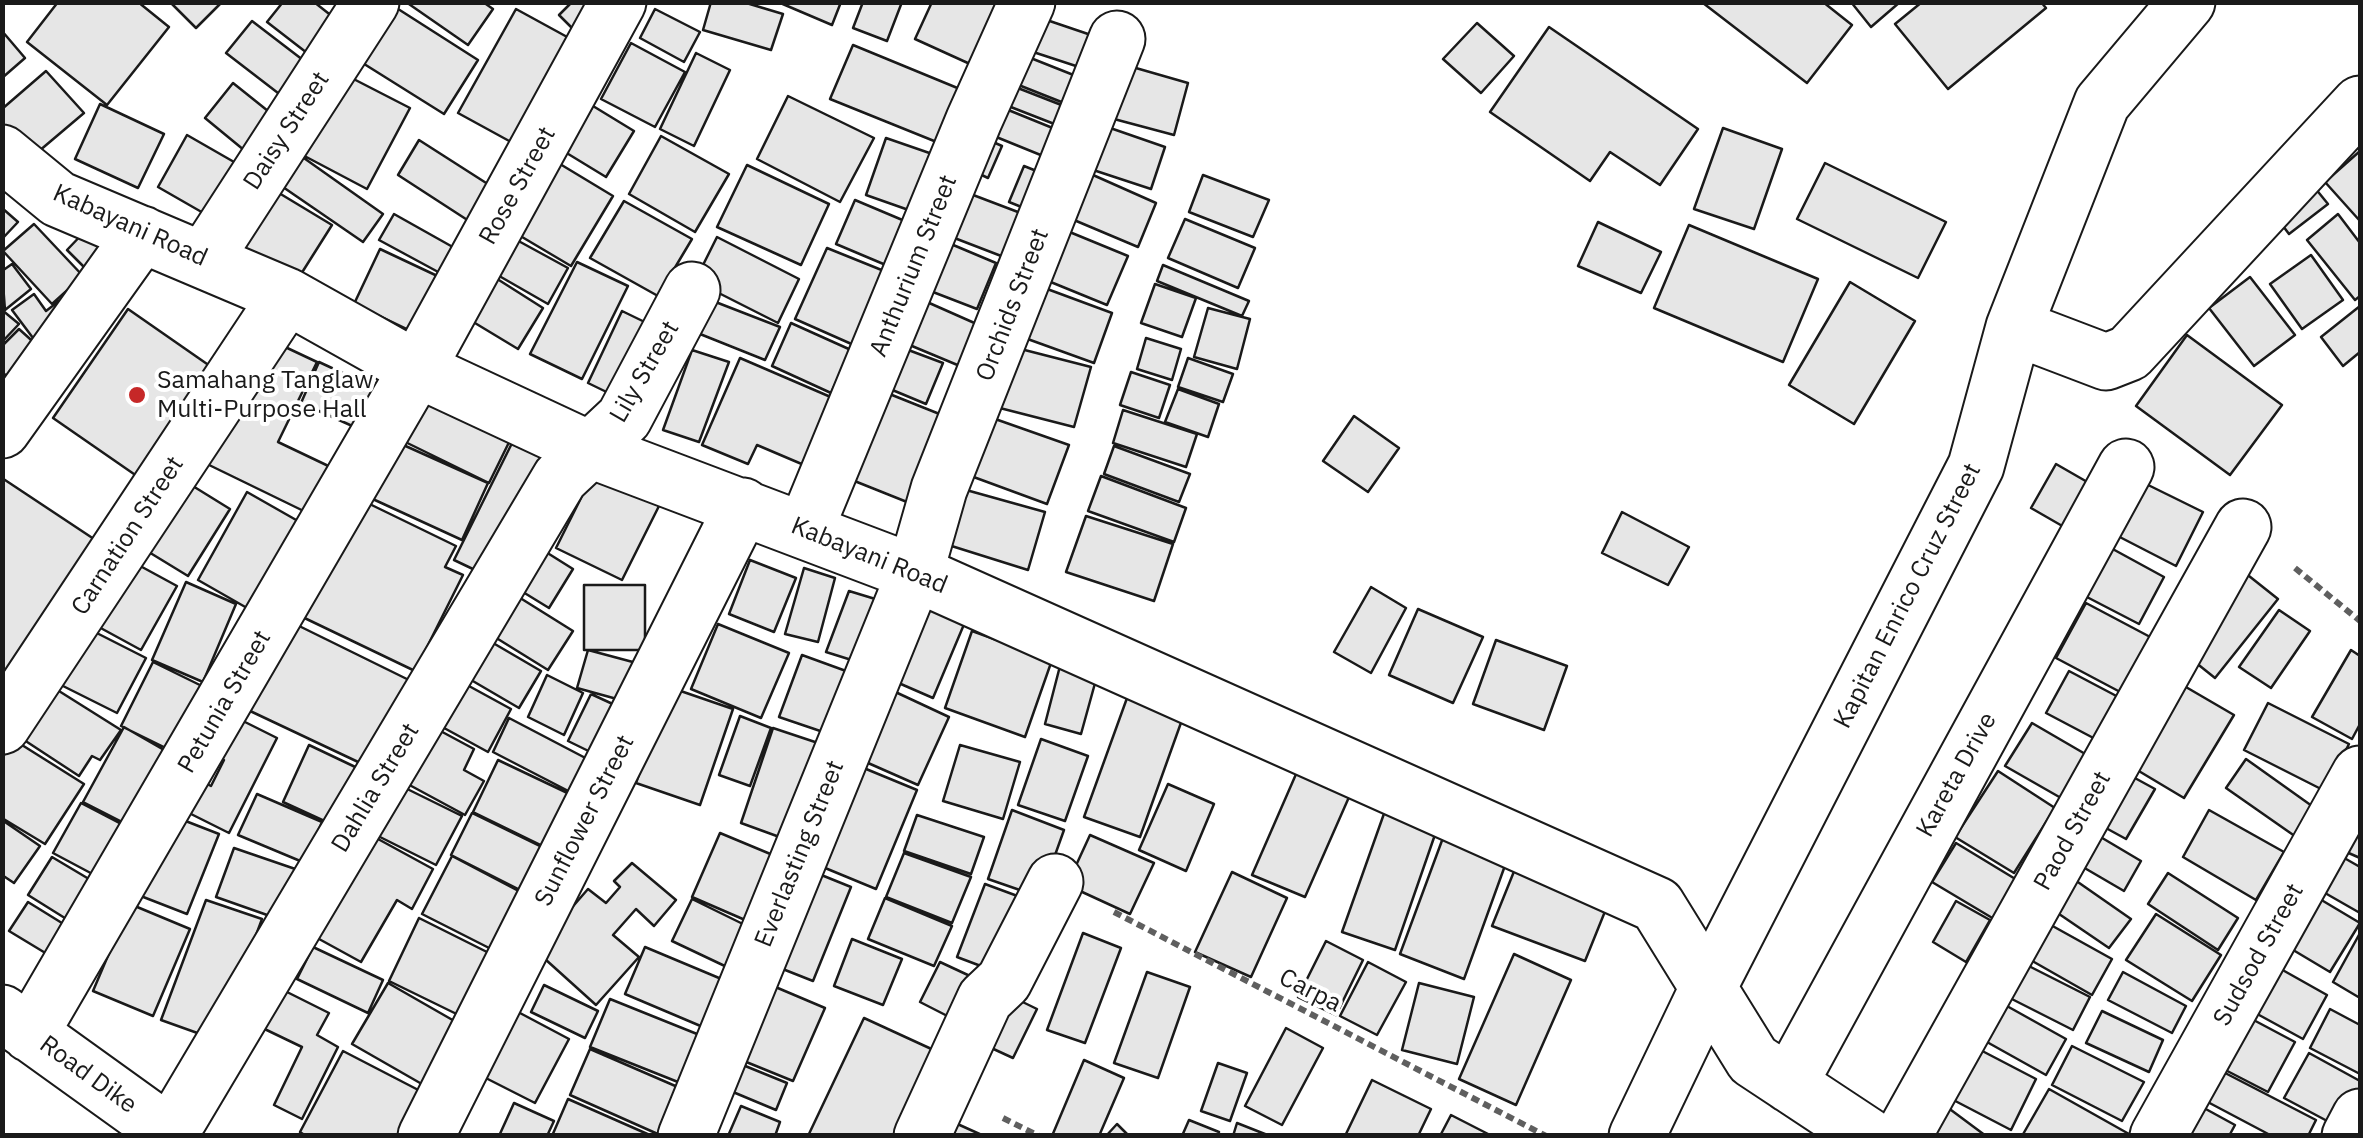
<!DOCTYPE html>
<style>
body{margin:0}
#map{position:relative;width:2363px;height:1138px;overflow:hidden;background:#fff;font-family:"IBM Plex Sans",sans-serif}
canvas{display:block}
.frame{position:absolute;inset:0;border:5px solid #1a1a1a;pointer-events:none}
</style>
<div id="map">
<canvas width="2363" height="1138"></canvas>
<div class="frame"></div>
</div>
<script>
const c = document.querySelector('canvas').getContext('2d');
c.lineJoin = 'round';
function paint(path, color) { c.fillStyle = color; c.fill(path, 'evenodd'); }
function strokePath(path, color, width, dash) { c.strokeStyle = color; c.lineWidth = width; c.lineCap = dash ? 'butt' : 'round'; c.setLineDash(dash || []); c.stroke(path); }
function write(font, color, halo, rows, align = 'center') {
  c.font = font + ' "IBM Plex Sans",sans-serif'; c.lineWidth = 8; c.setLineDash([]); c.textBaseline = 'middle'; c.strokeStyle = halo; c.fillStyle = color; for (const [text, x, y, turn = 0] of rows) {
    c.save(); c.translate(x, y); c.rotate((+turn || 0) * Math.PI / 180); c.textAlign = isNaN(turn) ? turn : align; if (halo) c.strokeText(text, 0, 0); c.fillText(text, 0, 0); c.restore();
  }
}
const building = new Path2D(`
 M58,2H138L169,27L107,105L27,42Z
 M170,2H222L196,28Z
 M283,2H314L347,28L320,63L267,22Z
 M406,2H483L493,9L468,45Z
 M572,2H613L580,36L559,15Z
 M711,2H743L783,14L771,50L703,30Z
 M778,2H841L832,25Z
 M863,2H902L887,41L853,28Z
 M932,2H1023L992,74L915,39Z
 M1823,2L1852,25L1807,83L1703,3Z
 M1851,2H1900L1871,27Z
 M1922,2H2041L2046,8L1948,89L1895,24Z
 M395,7L478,60L444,114L361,62Z
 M516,9L580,44L522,148L458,113Z
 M655,9L700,32L684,62L640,38Z
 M1032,15L1091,35L1079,67L1021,48Z
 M252,21L316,70L291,103L226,53Z
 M1477,23L1514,56L1481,93L1443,59Z
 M1549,27L1698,129L1660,185L1610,152L1590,181L1490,112Z
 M2,31L25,58L2,78Z
 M631,43L685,72L655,127L601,99Z
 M853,45L972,94L949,147L830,99Z
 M696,53L730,70L694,146L660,129Z
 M1018,53L1076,76L1064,103L1006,80Z
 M1115,62L1188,83L1174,135L1099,115Z
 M46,71L84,113L32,157L2,123V109Z
 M338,71L410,108L367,189L295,151Z
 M233,83L278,119L250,155L205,118Z
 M1005,83L1069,108L1062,127L998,102Z
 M788,96L874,138L840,202L757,159Z
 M100,104L164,134L138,188L75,159Z
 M996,105L1060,131L1048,158L984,132Z
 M593,106L634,131L606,177L565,152Z
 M1090,121L1165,147L1151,189L1075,164Z
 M1723,128L1782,149L1754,229L1694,209Z
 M187,135L248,170L219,222L158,187Z
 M661,136L729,174L695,232L629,194Z
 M982,137L1002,146L988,178L967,168Z
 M886,138L941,157L920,214L866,195Z
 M419,140L494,188L472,223L398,175Z
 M2360,151V221L2325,182Z
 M301,156L383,214L363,242L280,185Z
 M1825,163L1946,222L1918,278L1797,219Z
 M560,164L613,196L571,266L517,234Z
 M747,165L829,204L801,265L717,227Z
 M1024,166L1059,180L1044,216L1009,202Z
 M1075,167L1156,203L1138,247L1055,212Z
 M1203,175L1269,200L1253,237L1189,212Z
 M2315,188L2328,204L2289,234L2277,218Z
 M274,190L332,225L296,282L240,247Z
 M960,190L1039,220L1022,264L944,234Z
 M855,200L919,227L900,271L836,244Z
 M624,201L692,239L658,296L590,258Z
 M2,208L18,222L2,239Z
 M394,214L467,255L453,280L379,240Z
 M2338,214L2360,243V296L2355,300L2307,240Z
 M1185,219L1255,248L1238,288L1168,258Z
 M1598,222L1661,252L1641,293L1578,266Z
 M34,224L83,276L52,304L3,251Z
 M1689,225L1818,279L1783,362L1654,308Z
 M1055,226L1128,256L1107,305L1036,276Z
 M88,228L125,254L89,272L67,250Z
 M717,237L799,279L778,323L695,281Z
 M513,238L568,268L548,304L494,273Z
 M939,239L996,263L977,309L920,287Z
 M827,248L889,273L856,346L795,319Z
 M380,249L448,281L421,336L354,304Z
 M2311,255L2343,300L2302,329L2270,284Z
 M577,262L628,286L582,379L530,354Z
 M12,264L31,289L5,310L2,271Z
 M1163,265L1249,301L1242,316L1157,281Z
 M491,275L543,308L518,349L465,317Z
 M2250,277L2295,335L2254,366L2209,308Z
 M1850,282L1915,321L1854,424L1789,385Z
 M1031,283L1112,313L1094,363L1011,333Z
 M1155,284L1196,298L1182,337L1141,323Z
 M34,294L46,311L59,301L71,316L36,342L12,310Z
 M918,298L997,333L979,374L900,341Z
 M713,301L780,327L765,360L700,334Z
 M2360,306V352L2343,366L2321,337Z
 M1208,308L1250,319L1237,369L1194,357Z
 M128,309L220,373L144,481L53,418Z
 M2,310L19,324L2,342Z
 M622,311L655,327L621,399L588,383Z
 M791,323L851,350L831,393L772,366Z
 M19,329L50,357L21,389L2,372V346Z
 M2187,335L2282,405L2230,475L2136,406Z
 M266,338L317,362L278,442L341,472L318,518L205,463Z
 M1146,338L1181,349L1172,380L1137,369Z
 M895,345L943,363L926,404L878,384Z
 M1009,346L1091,367L1074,427L992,406Z
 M692,350L729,362L699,442L663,430Z
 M740,358L833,398L804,465L757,445L748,464L702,445Z
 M1188,358L1233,374L1223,402L1178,387Z
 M319,362L377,389L359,429L301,403Z
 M1131,372L1170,385L1159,418L1120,405Z
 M419,377L518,424L489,483L391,435Z
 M877,389L942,415L907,502L842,476Z
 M1178,389L1219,404L1208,437L1165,422Z
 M1123,410L1197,434L1186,467L1113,443Z
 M981,414L1069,445L1047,504L960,472Z
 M1354,416L1399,448L1368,492L1323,461Z
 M521,425L562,444L496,580L454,560Z
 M390,439L488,483L462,540L364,495Z
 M1114,446L1190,474L1179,502L1104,474Z
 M599,462L665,494L622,580L556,548Z
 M2056,464L2096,487L2071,531L2031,508Z
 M175,475L230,509L188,576L134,543Z
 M1101,476L1186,508L1174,542L1088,511Z
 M2,478L109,549L2,706Z
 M2138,480L2203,512L2176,566L2110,532Z
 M959,488L1045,512L1028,570L942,543Z
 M247,492L312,529L261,616L198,580Z
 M349,494L456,546L445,567L463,575L415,671L292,612Z
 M1622,512L1689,547L1668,585L1602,553Z
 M1086,516L1173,544L1154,601L1066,572Z
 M530,542L573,569L549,608L505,581Z
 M2109,547L2164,577L2139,624L2083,595Z
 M120,555L177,586L141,650L86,620Z
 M750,560L796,578L774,632L729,614Z
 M804,568L835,578L818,642L785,634Z
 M2244,572L2278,599L2215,678L2180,650Z
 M186,582L236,604L203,682L152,660Z
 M584,585H645V650H584Z
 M501,586L573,631L548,670L477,626Z
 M1371,587L1406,608L1371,673L1334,652Z
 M849,591L895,605L874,667L826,652Z
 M2086,603L2154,639L2124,694L2056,658Z
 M926,605L965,622L933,698L894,681Z
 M1418,609L1483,637L1453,703L1389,675Z
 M2279,610L2310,631L2271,688L2239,667Z
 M291,622L415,683L373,769L248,710Z
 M718,624L789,653L761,718L691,689Z
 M81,625L146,658L117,713L53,681Z
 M972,631L1052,660L1025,737L945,708Z
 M476,633L541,671L519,708L454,670Z
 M1496,640L1567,666L1544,730L1473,704Z
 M588,650L644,665L635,704L577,688Z
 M2351,650L2360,656V724L2352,739L2312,717Z
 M802,655L857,675L835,736L779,717Z
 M153,662L208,689L176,753L121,726Z
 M1060,666L1097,676L1081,734L1045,724Z
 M2069,671L2124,700L2101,742L2046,713Z
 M447,674L511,709L488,752L424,717Z
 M547,675L583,693L564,735L528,717Z
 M2167,676L2234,715L2184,798L2117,758Z
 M51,686L121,730L100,760L92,756L79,776L18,736Z
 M669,687L733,709L700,805L636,783Z
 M1131,687L1187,706L1140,837L1084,817Z
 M889,689L949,717L918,785L859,759Z
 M591,694L630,712L607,760L568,741Z
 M2268,703L2349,744L2325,791L2244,750Z
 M227,713L277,738L229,833L175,806L191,776L211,786L224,760L208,751Z
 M740,716L771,728L750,786L719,775Z
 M509,718L595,763L578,796L493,752Z
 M420,720L474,749L464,770L484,781L465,815L391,775Z
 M2032,723L2087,755L2061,798L2005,766Z
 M124,727L171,754L132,827L83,802Z
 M773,728L830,747L796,843L741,823Z
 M1041,739L1088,756L1065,821L1018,805Z
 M14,740L84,784L45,844L2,818V758Z
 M309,745L370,774L344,830L283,802Z
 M960,745L1020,762L1003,819L943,801Z
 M2246,759L2319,811L2299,839L2226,788Z
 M498,760L578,798L553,851L473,812Z
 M854,764L917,790L876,889L813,863Z
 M1300,765L1353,788L1305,897L1252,875Z
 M2111,765L2155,789L2126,839L2084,816Z
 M1998,771L2055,808L2014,873L1955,837Z
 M389,780L462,816L436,865L364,829Z
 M1168,784L1214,804L1186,871L1139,850Z
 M2360,792V858L2335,847Z
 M257,794L322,822L305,863L238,835Z
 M81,803L127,827L100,878L53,853Z
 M1386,808L1438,826L1395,950L1342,932Z
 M1012,810L1064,830L1040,897L988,879Z
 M2209,810L2284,852L2256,900L2183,857Z
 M165,813L219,834L187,914L133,893Z
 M472,813L552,852L530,895L451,855Z
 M917,815L984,837L971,874L904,851Z
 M2,820L40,846L14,883L2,875Z
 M2082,826L2141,861L2124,891L2064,856Z
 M356,827L433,869L412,909L397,900L361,962L299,928Z
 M1447,827L1507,860L1464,979L1400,954Z
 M720,833L780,858L752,923L692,897Z
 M1090,835L1154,863L1130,914L1067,885Z
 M1956,843L2017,880L1994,919L1932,882Z
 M2325,847L2360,867V913L2304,881Z
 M234,848L304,872L287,922L216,897Z
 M904,853L971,877L952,923L886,897Z
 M452,856L530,897L499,953L422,914Z
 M52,857L99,885L76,925L28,895Z
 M632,863L676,900L654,926L636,909L613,935L639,957L596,1005L535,950L588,889L606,903L620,887L614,881Z
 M1517,864L1610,899L1585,961L1492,926Z
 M809,870L851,887L813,981L770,964Z
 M2062,871L2131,919L2109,948L2040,901Z
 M1232,872L1287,898L1251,977L1195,952Z
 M2168,873L2238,918L2218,950L2148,904Z
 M985,884L1031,901L1002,974L957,957Z
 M2303,889L2360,923L2330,972L2273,938Z
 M885,898L952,926L934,966L868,939Z
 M692,899L749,927L729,968L672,941Z
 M206,900L262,919L217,1040L161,1020Z
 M1956,901L1990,920L1966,962L1933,942Z
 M28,902L70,928L52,957L9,931Z
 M130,904L190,929L153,1016L93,991Z
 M2156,914L2221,955L2192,1001L2126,960Z
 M419,918L505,961L475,1023L389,981Z
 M2040,919L2112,959L2092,995L2020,954Z
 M1083,933L1121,948L1085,1043L1047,1030Z
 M2360,933V998L2333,982Z
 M852,939L902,959L883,1005L834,986Z
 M1326,941L1363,960L1336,1015L1298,997Z
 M313,947L383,980L368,1013L297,979Z
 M645,947L731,983L710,1030L625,994Z
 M1514,954L1571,980L1516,1105L1459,1079Z
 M2013,958L2090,997L2073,1030L1996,991Z
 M2263,959L2327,995L2303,1039L2239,1004Z
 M940,962L985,983L965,1025L920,1002Z
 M1368,962L1406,982L1377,1035L1340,1016Z
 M1147,972L1190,987L1158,1078L1114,1063Z
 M2123,972L2186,1006L2172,1033L2108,1000Z
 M269,983L329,1013L317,1035L338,1047L302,1119L274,1105L302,1047L250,1022Z
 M388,983L470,1030L434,1091L352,1044Z
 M766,983L825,1008L793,1081L734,1057Z
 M1419,983L1474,997L1457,1064L1402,1050Z
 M544,985L598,1011L585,1038L531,1012Z
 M998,990L1037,1009L1013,1058L974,1040Z
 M1989,996L2066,1039L2046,1075L1969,1032Z
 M610,999L702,1036L683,1084L590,1047Z
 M503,1004L569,1039L535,1103L468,1069Z
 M2231,1008L2295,1042L2268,1092L2204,1059Z
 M2330,1009L2360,1025V1074L2310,1048Z
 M2102,1011L2163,1040L2149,1072L2086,1043Z
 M864,1018L951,1058L915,1136H808Z
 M1286,1028L1323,1048L1282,1125L1245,1106Z
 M1965,1042L2036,1079L2011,1130L1938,1092Z
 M2072,1046L2144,1082L2122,1121L2052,1085Z
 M590,1049L680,1088L660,1135L570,1095Z
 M343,1051L428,1095L407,1136H306L300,1132Z
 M2309,1053L2360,1081V1104L2346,1131L2284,1098Z
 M1084,1060L1124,1078L1099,1136H1052Z
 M2200,1060L2316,1120L2308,1136H2272L2185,1090Z
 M733,1061L787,1083L776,1110L721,1087Z
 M1218,1063L1247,1073L1230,1121L1201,1111Z
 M1372,1080L1431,1109L1418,1136H1345Z
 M2049,1089L2129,1134L2128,1136H2022Z
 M2182,1096L2235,1125L2229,1136H2175Z
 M568,1099L652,1136H552Z
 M514,1103L554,1121L547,1136H499Z
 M741,1106L780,1122L775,1136H728Z
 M1947,1107L1986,1136H1927Z
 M1451,1115L1492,1136H1440Z
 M942,1117L984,1136H934Z
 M1189,1120L1219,1132L1218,1136H1182Z
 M1237,1123L1270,1136H1233Z
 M1117,1124L1129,1136H1106Z`);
paint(building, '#e6e6e6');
strokePath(building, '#1a1a1a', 2.5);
const minor = new Path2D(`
 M2,153L58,199L287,296L417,369L593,451L915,573L1657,905L1753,1060L1868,1136
 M204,260L371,2
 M2014,327L2106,362L2129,353L2360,104
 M2,430L142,234
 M805,530L974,120L1027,2
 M2,726L287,296
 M2,1013L173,1136
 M30,1034L417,369L618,2
 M1789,1084L2126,467
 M168,1132L180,1117L560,478L624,418L692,290
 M426,1136L743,506
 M686,1136L915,573L939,489L1117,39
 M922,1136L985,999L1004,981L1055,882
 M1637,1136L1708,988L1976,466L2014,327L2102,103L2187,2
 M1903,1136L2243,527
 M2158,1136L2360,774
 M2350,1136L2360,1117`);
strokePath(minor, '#1a1a1a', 59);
strokePath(new Path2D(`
 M2295,568L2360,621
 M1114,912L1546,1136
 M1003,1118L1039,1136`), '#5f5f5f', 6, [8, 5]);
strokePath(minor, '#fff', 55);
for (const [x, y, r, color] of [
 [137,395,10,"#c62828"]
]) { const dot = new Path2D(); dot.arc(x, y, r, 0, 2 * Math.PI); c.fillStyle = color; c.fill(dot); strokePath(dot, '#fff', 4); }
write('25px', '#1a1a1a', '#fff', [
 ["Daisy Street",287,131,-57],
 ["Rose Street",518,186,-61],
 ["Kabayani Road",130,226,24],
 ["Anthurium Street",914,266,-68],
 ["Orchids Street",1013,305,-69],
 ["Lily Street",645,372,-60],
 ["Carnation Street",128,536,-57],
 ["Kabayani Road",869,556,22],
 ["Kapitan Enrico Cruz Street",1908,596,-63],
 ["Petunia Street",225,702,-60],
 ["Kareta Drive",1957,775,-61],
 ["Dahlia Street",376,788,-59],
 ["Sunflower Street",585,821,-63],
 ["Paod Street",2073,831,-61],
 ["Everlasting Street",800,854,-68],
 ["Sudsod Street",2259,955,-61],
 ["Carpa",1310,991,27],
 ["Road Dike",88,1075,36]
]);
write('25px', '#1a1a1a', '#fff', [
 ["Samahang Tanglaw",157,381],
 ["Multi-Purpose Hall",157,410]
], 'left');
</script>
